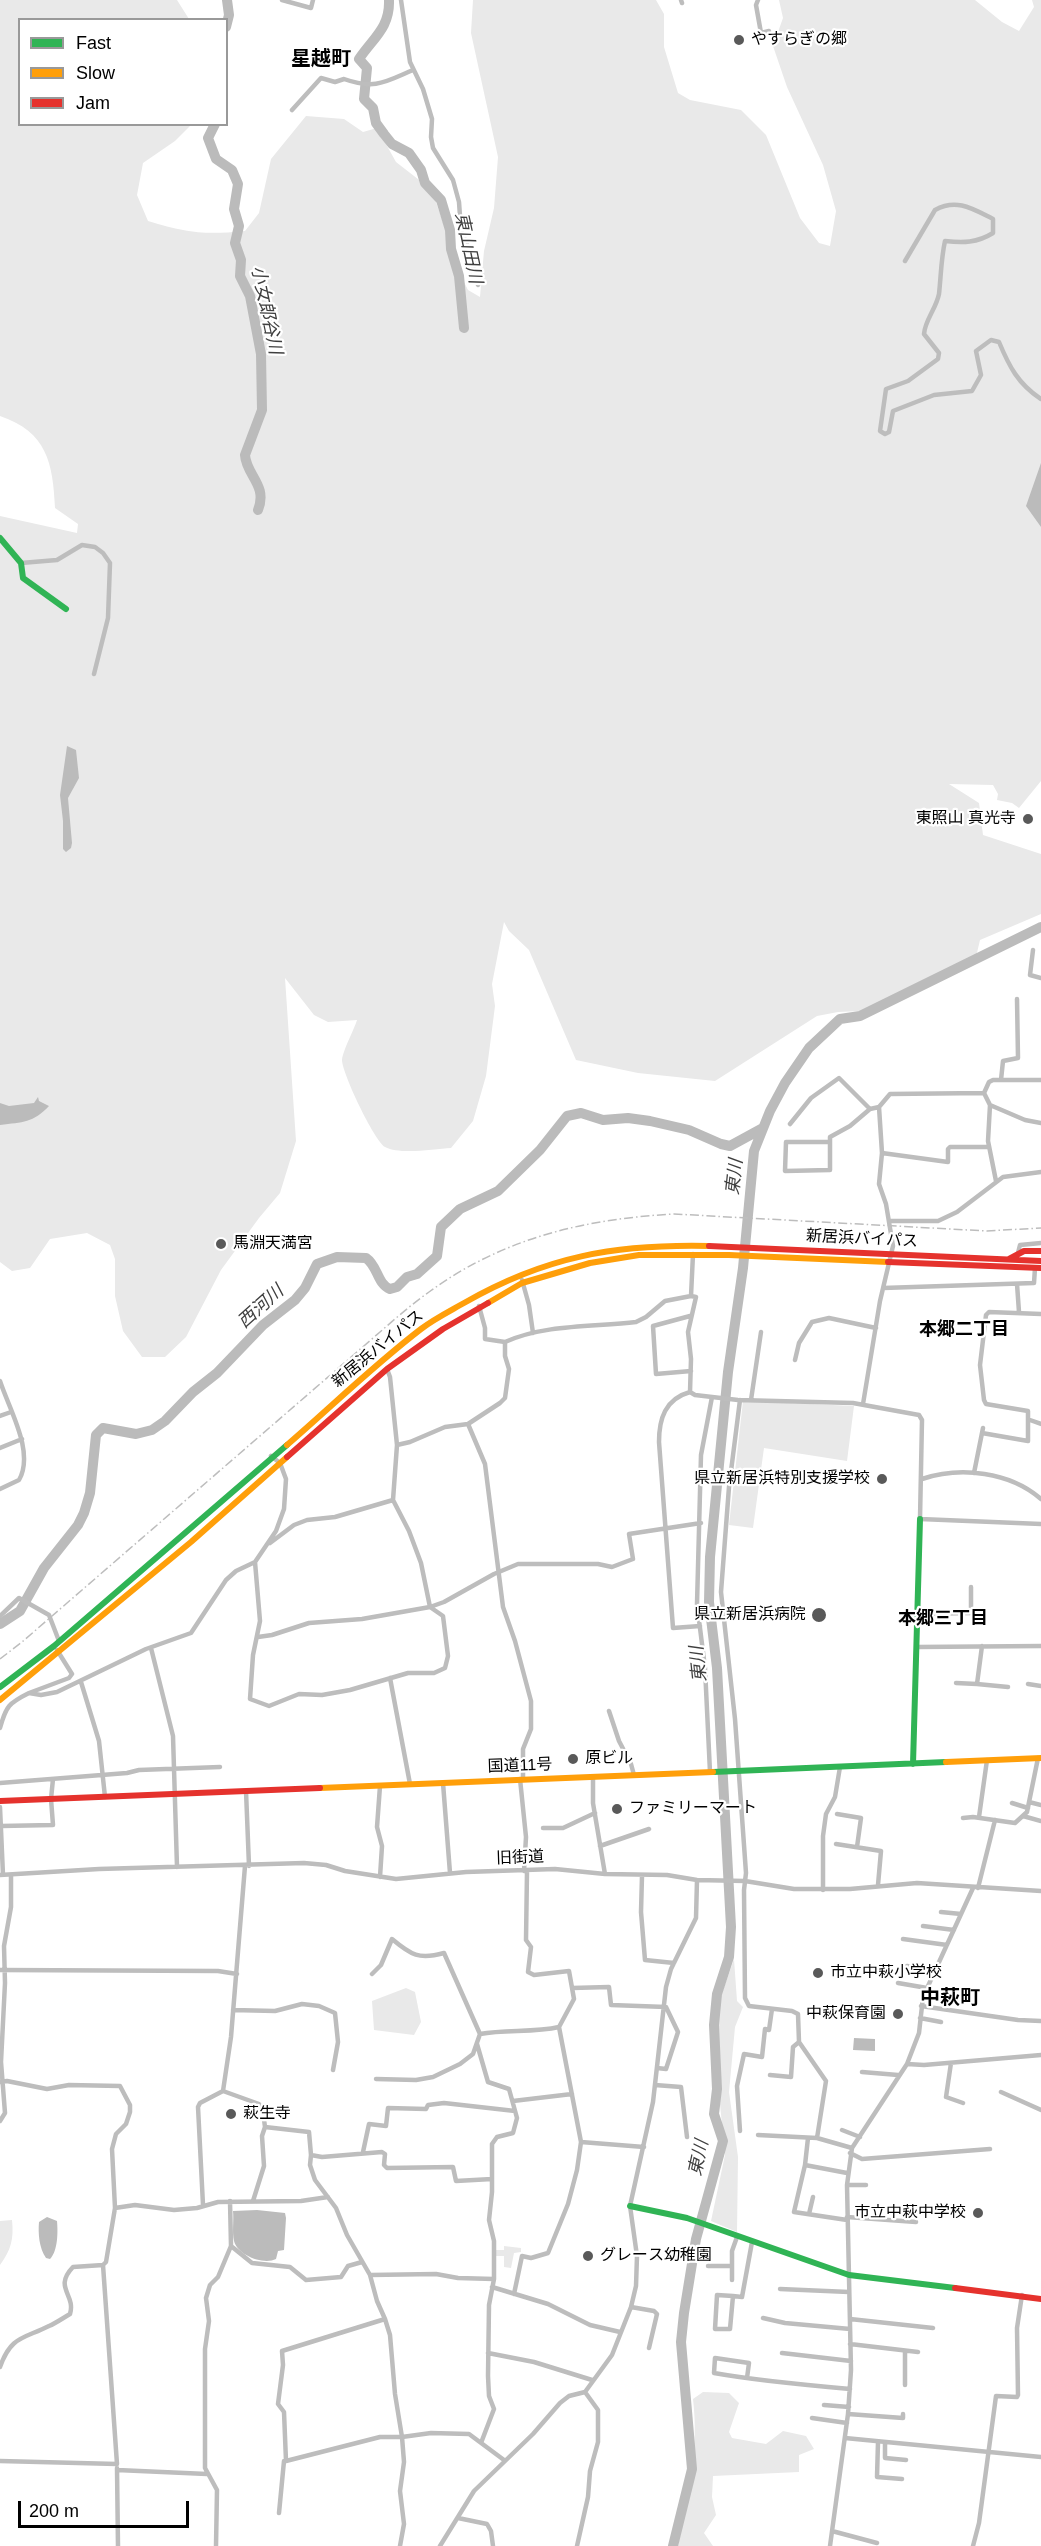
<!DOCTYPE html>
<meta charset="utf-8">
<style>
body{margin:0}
#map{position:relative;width:1041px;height:2546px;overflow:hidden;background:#fff;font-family:Helvetica,sans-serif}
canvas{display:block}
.legend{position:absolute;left:18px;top:18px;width:210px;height:108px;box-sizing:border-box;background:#fff;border:2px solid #999;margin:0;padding:8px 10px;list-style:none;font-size:18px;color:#000}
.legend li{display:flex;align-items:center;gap:12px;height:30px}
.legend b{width:30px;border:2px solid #999}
.scale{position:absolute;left:18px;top:2501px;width:171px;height:27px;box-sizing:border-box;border:3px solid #000;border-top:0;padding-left:8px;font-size:18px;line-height:21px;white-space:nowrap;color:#000;-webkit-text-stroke:4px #fff;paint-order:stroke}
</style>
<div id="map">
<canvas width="1041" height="2546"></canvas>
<ul class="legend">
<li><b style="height:8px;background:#30b455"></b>Fast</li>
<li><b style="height:8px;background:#ff9f0a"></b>Slow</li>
<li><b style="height:8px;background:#e5322d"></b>Jam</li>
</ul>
<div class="scale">200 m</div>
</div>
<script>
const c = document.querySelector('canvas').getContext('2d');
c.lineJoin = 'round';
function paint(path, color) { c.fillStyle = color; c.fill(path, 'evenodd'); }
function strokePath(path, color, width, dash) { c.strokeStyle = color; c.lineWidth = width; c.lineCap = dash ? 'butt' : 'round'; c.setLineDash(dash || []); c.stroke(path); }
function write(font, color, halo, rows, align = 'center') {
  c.font = font + ' Helvetica,"Noto Sans JP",sans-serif'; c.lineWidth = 4.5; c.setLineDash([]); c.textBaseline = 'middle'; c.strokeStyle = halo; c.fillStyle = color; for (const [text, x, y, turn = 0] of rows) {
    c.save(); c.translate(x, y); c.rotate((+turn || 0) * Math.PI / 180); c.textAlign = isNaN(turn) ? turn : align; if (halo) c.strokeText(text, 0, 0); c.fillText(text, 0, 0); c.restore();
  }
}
paint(new Path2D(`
 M0,0H177L189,19L20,20V124L191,125L175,141L143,163L137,195L148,221C188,233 204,235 245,231L259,213L271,159L306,116L344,119L363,132L377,128L396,162L432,190L461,276L468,290L480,297L484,251L494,208L498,157L471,33L473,0H656L664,14V47L678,93L690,100L741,110L766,135L800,218L819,243L830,246L836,211L823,165L787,87L773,46L783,18L779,0H975L1002,22L1019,31L1034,7L1032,0H1041V781L1019,808L1012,803L997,800L998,794L993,785L949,784L979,803L983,835L1041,854V914L980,940L976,957L861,1011L838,1012L817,1016L715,1081L638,1073L576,1060L529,950L509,931L504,922L492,984L495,1006L486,1076L473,1121L451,1148C434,1149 400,1155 385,1147C374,1140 342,1073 342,1060C343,1050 354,1030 357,1020L328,1022L314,1015L285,978L296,1141L280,1193L259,1218L221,1270L186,1337L165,1357H142L123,1331L115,1296V1259L110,1245L87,1233L50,1239L30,1268L12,1271L0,1262V516L77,533L78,524L55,508C53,463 47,432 0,416Z
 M743,1401L854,1406L847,1461L764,1448L753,1528L729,1525Z
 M734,1959L737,2001L743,2007L735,2027L729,2092L738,2157L737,2232L711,2221L725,2155L717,2074L718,2025L721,1996Z
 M406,1988L415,1992L421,2022L414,2035L374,2030L372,2001Z
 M12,2220C14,2239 11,2250 0,2265V2221Z
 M504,2246L521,2248V2252L514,2253L511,2268L504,2267V2256H495V2250H504Z
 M703,2392L729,2393L739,2403L729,2432L732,2438L766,2444L783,2431L806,2436L814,2449L799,2455V2472L713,2476L712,2497L716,2515L704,2533L713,2546H678C689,2498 699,2448 693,2399Z`), '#e9e9e9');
paint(new Path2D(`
 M1041,463V527L1026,506Z
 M67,746L76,750L79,778L68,798L72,843L71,848L66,852L63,849V821L60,795Z
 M38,1097L39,1101L49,1106C33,1123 23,1122 0,1125V1103L9,1106L34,1103Z
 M854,2038L875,2039V2051L853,2050Z
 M257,2210L285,2213L286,2218L284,2250L278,2251L276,2259C264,2265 238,2256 234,2241C232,2232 234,2220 233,2211Z
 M47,2217L57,2221C58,2232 58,2251 50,2259L46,2258C39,2248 38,2233 39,2222Z`), '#bbb');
strokePath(new Path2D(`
 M389,0C390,28 373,38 359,59L367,68L364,99L373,108L376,123L384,134L392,144L409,153L421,170L425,183L441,200L450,230L451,249L459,276L464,328
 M226,27L229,15L227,0
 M215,124L208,138L216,159L232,170L238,184L234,209L239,226L235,243L241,260L240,276L250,296L261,354L262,410L245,455C246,475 268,485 258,510
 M0,1624L20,1611L44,1568L78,1525L84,1513L90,1493L96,1435L103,1428L136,1434L152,1430L165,1421L193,1392L217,1373L263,1325L295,1300L305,1288L317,1264L337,1257L366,1258C378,1266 377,1284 390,1289L397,1287L407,1277L417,1274L437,1256L441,1227L460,1209L498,1191L540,1150L567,1116L581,1113L603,1120L628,1118L650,1121L689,1130L721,1144L730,1146L763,1128
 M673,2546L692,2469L681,2342L684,2313L696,2239L723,2141L714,2114L717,2089L714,2025L717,1994L729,1957L731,1927L717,1668L709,1602L710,1557L728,1372L743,1268L754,1151L770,1111L785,1083L809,1048L840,1019L860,1016L1041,927`), '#bbb', 10);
strokePath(new Path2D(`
 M282,0L311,8L313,0
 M401,0L410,62L423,89L432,119L431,137L433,148L453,180L459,202L461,230L474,261L473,273L478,285
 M681,0L682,3
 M758,0L756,5L761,33L769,31
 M292,110L321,78L335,82L344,79C375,90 385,82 413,70
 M905,261L935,210C957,198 973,209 993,219V233C977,243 963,243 945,241C941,259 941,276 939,294C936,309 925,320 924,334L939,353L938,359L908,381L886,389L880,431L885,434L889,432L893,411L934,395L972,391L981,375L976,351L991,340L999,342C1009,366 1018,384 1041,399
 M21,563L57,560L82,545L95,547L103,553L110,563L108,618L94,674
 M1033,950L1030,975L1041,978
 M1001,1080L1003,1061L1018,1058L1017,999
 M984,1093L990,1105L988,1141L996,1181
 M990,1105L1025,1120L1041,1123
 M790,1124L811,1098L839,1078L870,1109
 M828,1142H786L785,1171L830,1170V1137L850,1126L870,1109L879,1107
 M882,1153L948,1162V1149L950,1147H988
 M889,1221H938L957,1212L1003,1177L1041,1172
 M1018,1253L1020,1245L1041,1243
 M693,1254L691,1296L696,1297L688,1332L691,1359L690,1392L695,1395L738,1400L853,1403L919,1415L922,1420L920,1519L1041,1524
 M522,1280L529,1305L533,1333
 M1017,1284L1019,1312
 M883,1288L1034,1283L1035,1268
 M479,1306L485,1328V1339L505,1342
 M690,1316L653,1326L656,1374L691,1371
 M795,1360L799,1343L812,1322L829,1318L876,1328
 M0,1381C9,1409 35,1452 19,1480L0,1489
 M690,1392C665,1399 659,1419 659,1442L673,1628L700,1626
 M740,1400L729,1487L721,1592L735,1719L746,1873L744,1890L745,1998L749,2006L792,2011L798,2014L799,2042L826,2081L817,2138L852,2148
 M751,1400L761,1332
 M863,1404L880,1301L893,1246L886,1204L879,1184L882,1153L879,1107L890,1094L984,1093L989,1082L993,1080H1041
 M0,1416L11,1412
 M1030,1420L1041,1424
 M468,1424L485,1464L503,1607L515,1641L531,1701V1729L523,1749V1779
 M982,1433L1028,1441V1411L986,1404L984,1400L980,1365L986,1315L989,1312L1041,1314
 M397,1445L410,1442L445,1427L468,1424L500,1403L505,1398L509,1369L505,1356V1342C545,1324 594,1327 636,1322L646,1317L665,1301L691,1296
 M0,1448L22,1439
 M271,1456L280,1463L286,1479L284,1509L276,1531L255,1562L260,1621L253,1655L250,1699L269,1706L299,1694L322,1695L350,1690L408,1673H434L445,1668L448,1656L443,1616L430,1607L421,1563L409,1531L393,1500L397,1445L390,1377L387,1369
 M974,1473L983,1428
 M922,1479C961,1466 1010,1472 1041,1499
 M270,1543L294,1525L307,1520L335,1517L393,1500
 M917,1614L971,1613V1587
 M0,1616L19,1598L49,1615L59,1641
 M258,1637L272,1635L309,1623L362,1619L430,1607L444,1602L494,1574L518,1564H598L612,1567L633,1559L629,1534L701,1523
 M982,1646L977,1684L1008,1687
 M917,1647L1041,1646
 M151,1648L173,1736L177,1867
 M57,1650L72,1674L69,1678L29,1693L41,1695L57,1692L146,1649L191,1633L226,1580L236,1571L255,1562
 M390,1678L410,1784
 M81,1682L99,1741L105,1797
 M956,1683L977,1684
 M1028,1684L1041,1686
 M609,1711L619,1741L631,1764L634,1775
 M0,1728C6,1706 9,1703 29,1693
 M710,1772L705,1668L697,1604L701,1455L712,1397
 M593,1777V1803L605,1874
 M520,1779L526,1837L524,1871
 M0,1783L127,1773L139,1770L220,1767
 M443,1783L450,1873
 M246,1791L249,1866
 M1029,1802L1041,1805
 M1012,1803L1028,1808
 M0,1807L3,1875
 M837,1814L861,1818L857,1847
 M1023,1816L1041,1821
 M979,1817L987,1760
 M963,1818L973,1817L1015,1823L1027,1812L1038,1758
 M1,1826L53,1825L51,1799L53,1779
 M543,1828H563L595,1813
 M836,1844L881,1851L878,1885
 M600,1846L649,1829
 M245,1866L231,2037L223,2091L259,2104L263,2112L265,2127L309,2132L311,2155L322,2157L382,2152L385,2154L384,2165L387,2168L453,2167L456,2181L492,2179
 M0,1875L99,1869L304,1863L326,1865L345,1871L396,1879L466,1872L555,1869L605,1874L667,1875L697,1880L745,1881L794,1889H850L917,1883L1041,1891
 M642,1876L641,1912L645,1960L674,1963
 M380,1877L382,1846L377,1827L380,1786
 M978,1888L995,1820
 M823,1890V1836L826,1814L835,1797L840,1767
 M941,1912L961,1914
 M923,1926L954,1930
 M903,1939L947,1945
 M907,1966L935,1971
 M0,1970L218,1971L237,1974
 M372,1974L381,1965L392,1939C411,1955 419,1960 444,1953L480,2034L473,2054L460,2064L433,2077L416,2080L376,2079
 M898,1983L927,1988
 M572,1988L609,1987L611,2005L666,2007L678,2032L666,2069L657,2068
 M921,2006L1018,2020L1041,2021
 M233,2010L275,2011L302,2004L319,2006L335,2013L338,2042L333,2070
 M920,2018L941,2022
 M480,2034C506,2029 533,2033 559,2027
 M477,2044L488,2082L509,2089L517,2118L513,2133L497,2137L492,2144V2192L489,2220L494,2241V2279L489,2305L488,2376L489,2396L494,2409L481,2443
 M951,2063L946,2097L963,2103
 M907,2064L924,2065L1041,2055
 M862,2072L898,2075
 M770,2075L791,2077L793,2047L799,2042
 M0,2082L7,2081L47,2089L69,2085L120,2086L130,2105V2112L126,2124L116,2134L112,2149L115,2208L106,2262L103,2265L73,2267C53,2288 76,2294 70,2314C63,2318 56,2323 49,2326C23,2339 11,2336 0,2367
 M655,2085L681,2087L687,2137
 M1001,2092L1041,2110
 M513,2101L572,2094
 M0,2121L5,2113L1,2062L5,1983L4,1946L11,1907V1875
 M842,2130L860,2137
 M740,2131L737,2086L744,2054L762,2057L765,2029L769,2030L772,2009
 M758,2135L817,2138
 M808,2138L805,2165L794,2212L847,2220
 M581,2142L644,2147
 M363,2152L369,2124L386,2126L388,2108L426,2109L428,2105L444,2103L515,2111
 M850,2153L862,2159L990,2149
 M311,2155L310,2165L315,2180L336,2208L347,2235L370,2275L377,2301L385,2319L390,2335L395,2394L402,2437L431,2433L469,2434L504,2460
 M805,2165L847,2173
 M847,2185H866
 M253,2201L264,2166L262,2136L265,2127
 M203,2205L198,2107L200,2103L223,2091
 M115,2208L135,2205L174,2210L197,2208L218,2202L301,2201L328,2197
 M809,2214L813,2197
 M847,2217L916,2222
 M231,2246L252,2263L290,2267L306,2280L341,2277L348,2266L362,2262
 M708,2266H732
 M370,2275L436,2274L458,2278L494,2279
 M732,2280V2251L737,2237
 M492,2287L548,2304L590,2325L620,2332
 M780,2289L849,2292
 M514,2294L522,2256L531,2258L548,2253L568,2204L577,2170L581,2142L559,2027L574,1999L569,1971L534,1975L528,1972L531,1947L526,1940L527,1871
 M733,2296L717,2295L715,2329H730L733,2296L742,2297L752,2242
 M631,2307L654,2311L657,2314L649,2348
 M763,2318L785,2323L850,2329
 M385,2319L282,2351L283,2365L278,2404L284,2412L286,2461L380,2437H402L404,2462L400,2491L404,2524L400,2546
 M850,2319L933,2328
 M850,2344L918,2352
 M488,2353L534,2362L592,2380
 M782,2353L851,2361
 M747,2378L749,2363L715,2358L714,2373C759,2381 804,2385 850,2389
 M905,2385V2351
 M824,2405L849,2407
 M848,2414L903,2418V2414
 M812,2418L847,2423
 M845,2438L1041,2457
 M878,2442L877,2477L902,2479
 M885,2442V2458L906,2460
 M0,2461L117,2464L103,2265
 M117,2468L118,2546
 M117,2470L207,2474
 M279,2513L284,2461H286
 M458,2518L487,2524L491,2531L493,2546
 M832,2531L877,2543
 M216,2546L217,2490L205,2468V2349L209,2321L206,2298L210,2285L218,2277L231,2246L230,2201
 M440,2546L474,2491L533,2434L560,2403L569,2396L585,2392L612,2355L631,2307L636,2286L637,2256L630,2206L653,2102L666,1987L671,1969L696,1918L697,1880
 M577,2546L588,2497L590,2471L598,2442V2410L585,2392
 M830,2546L848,2414L851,2370L847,2185L852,2148L907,2064L919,2033L923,1997L973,1888
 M973,2546L979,2523L996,2396L1017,2397L1018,2395L1017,2328L1022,2295`), '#bdbdbd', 4.5);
strokePath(new Path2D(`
 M0,538L21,563L23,578L66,609
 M0,1687L54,1646L287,1445
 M913,1764L920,1519
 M713,1772L946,1762
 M630,2206L687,2218L849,2275L955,2288`), '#30b455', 6);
strokePath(new Path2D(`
 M488,1303L522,1283L590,1263L639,1255H729L888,1262
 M287,1445C331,1407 374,1365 421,1329C434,1319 450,1311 464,1303C546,1256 616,1244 709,1246
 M0,1700L191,1542L287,1457
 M946,1762L1041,1758
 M320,1788L713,1772`), '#ff9f0a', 6);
strokePath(new Path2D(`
 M709,1246L1041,1261
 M1009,1259L1024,1251H1041
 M888,1262L1041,1268
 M287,1457L387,1369L443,1329L488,1303
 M0,1801L320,1788
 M955,2288L1041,2299`), '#e5322d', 6);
strokePath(new Path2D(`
 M0,1659L22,1642L380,1332C396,1318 412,1304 429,1292C503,1238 584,1219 674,1214L987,1231L1041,1228`), '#bdbdbd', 1.5, [9, 3, 1.5, 3]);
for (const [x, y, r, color] of [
 [739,40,6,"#595959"],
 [1028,819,6,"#595959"],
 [221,1244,6,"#595959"],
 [882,1479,6,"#595959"],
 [819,1615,8,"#595959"],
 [573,1759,6,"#595959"],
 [617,1809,6,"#595959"],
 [818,1973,6,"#595959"],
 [898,2014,6,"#595959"],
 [231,2114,6,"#595959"],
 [978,2213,6,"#595959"],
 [588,2256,6,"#595959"]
]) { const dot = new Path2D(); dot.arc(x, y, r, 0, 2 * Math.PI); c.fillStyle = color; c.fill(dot); strokePath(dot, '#fff', 2); }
write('16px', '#000', '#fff', [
 ["やすらぎの郷",751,40],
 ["東照山 真光寺",1016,819,"right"],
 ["馬淵天満宮",233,1244],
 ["県立新居浜特別支援学校",870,1479,"right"],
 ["県立新居浜病院",806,1615,"right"],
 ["原ビル",585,1759],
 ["ファミリーマート",629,1809],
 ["市立中萩小学校",830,1973],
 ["中萩保育園",886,2014,"right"],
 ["萩生寺",243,2114],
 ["市立中萩中学校",966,2213,"right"],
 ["グレース幼稚園",600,2256]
], 'left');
write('16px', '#000', '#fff', [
 ["新居浜バイパス",862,1239,3],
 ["新居浜バイパス",378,1349,-39],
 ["国道11号",520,1766,-2],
 ["旧街道",520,1858,-2]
]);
write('italic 18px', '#3f3f3f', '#fff', [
 ["東山田川",468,248,78],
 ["小女郎谷川",266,310,78],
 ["東川",735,1177,-84],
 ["西河川",261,1307,-42],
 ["東川",699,1664,-96],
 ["東川",699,2158,-78]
]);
write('bold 18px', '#000', '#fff', [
 ["本郷二丁目",964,1330],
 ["本郷三丁目",943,1619]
]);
write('bold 20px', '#000', '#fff', [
 ["星越町",321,59],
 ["中萩町",950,1998]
]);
</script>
